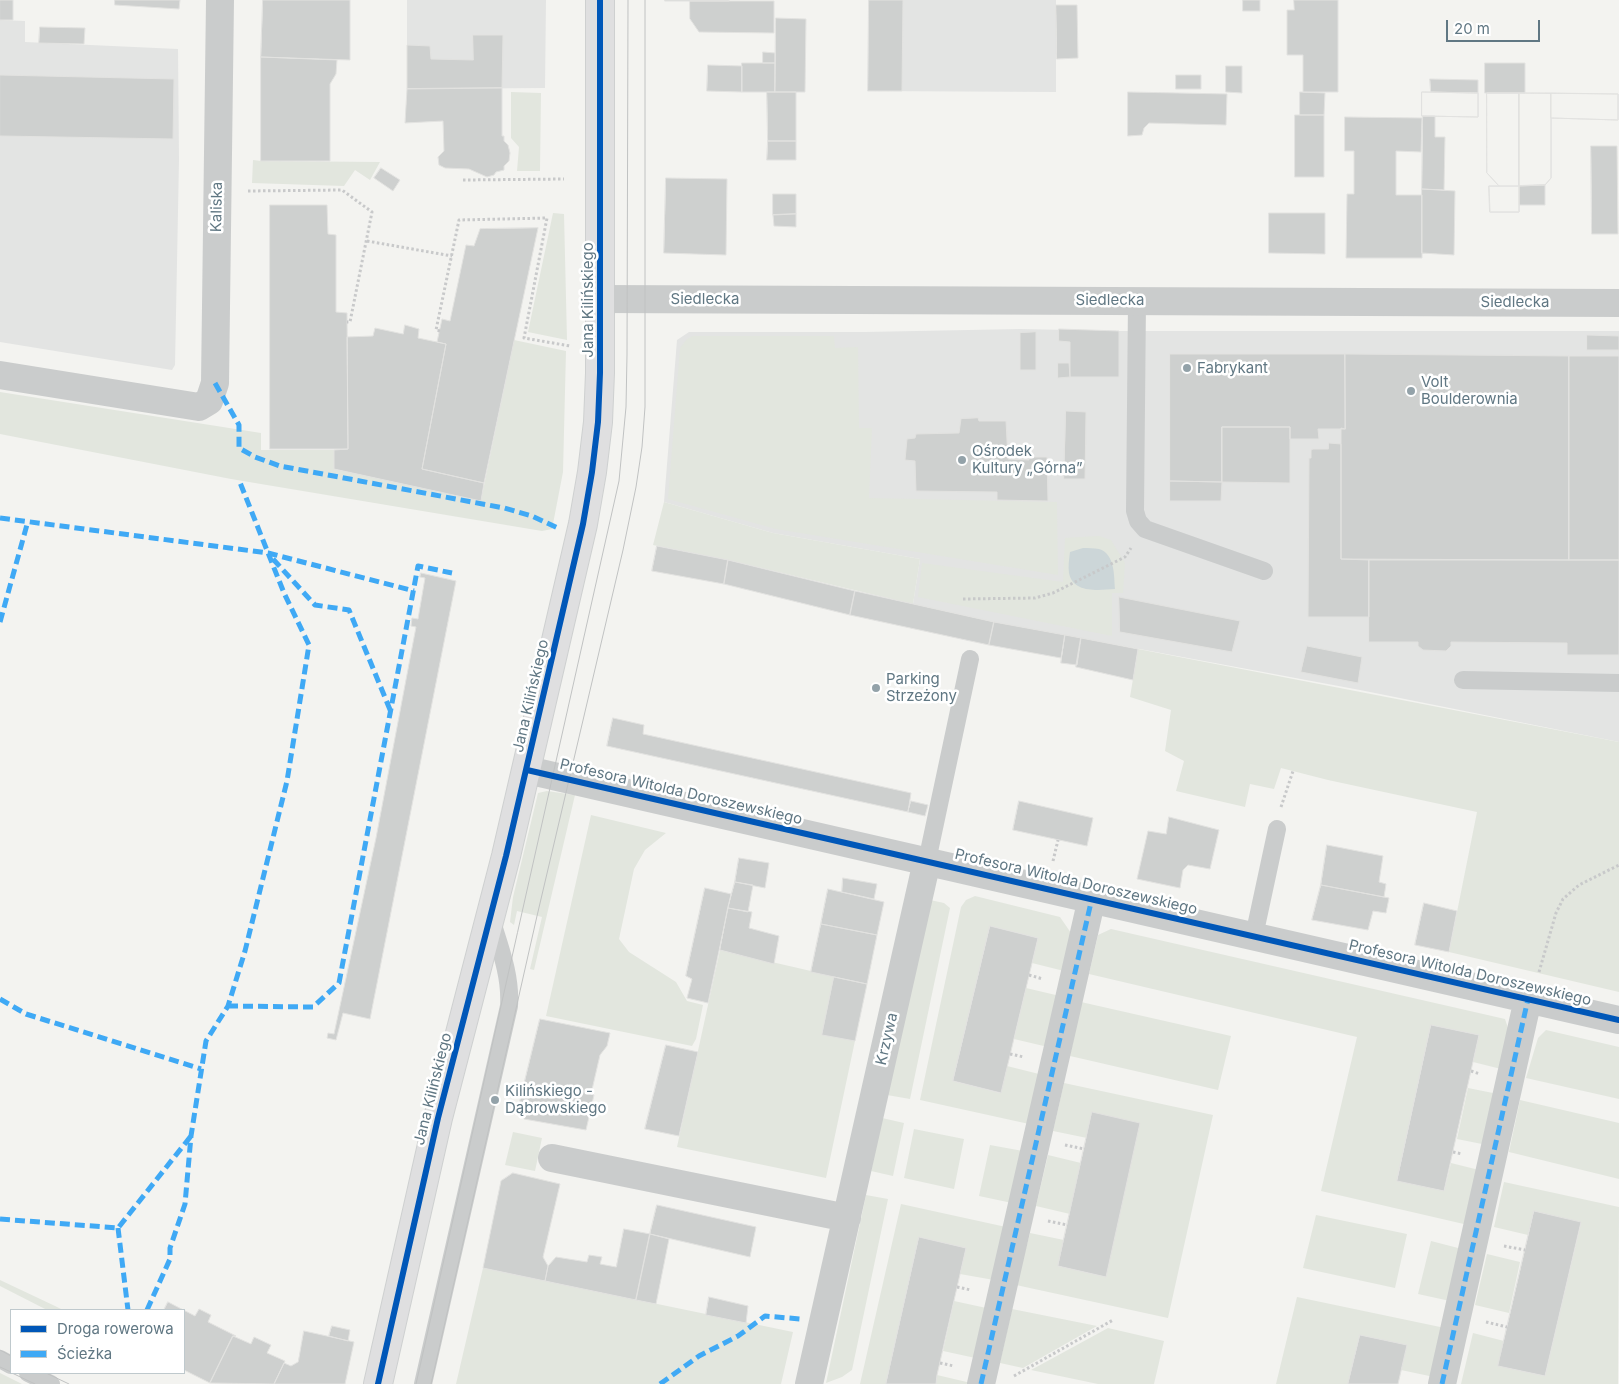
<!DOCTYPE html>
<meta charset="utf-8">
<style>
body{margin:0}
#map{position:relative;width:1619px;height:1384px;overflow:hidden;background:#f3f3f0;font-family:Inter,sans-serif}
canvas{display:block}
.legend{position:absolute;left:10px;top:1309px;width:175px;height:65px;box-sizing:border-box;background:#fff;border:1px solid #bfc9cd;margin:0;padding:6px 9px;list-style:none;font-size:15px;color:#607783}
.legend li{display:flex;align-items:center;gap:10px;height:25px}
.legend b{width:25px;border:1px solid #bfc9cd}
.scale{position:absolute;left:1446px;top:20px;width:94px;height:22px;box-sizing:border-box;border:2px solid #607783;border-top:0;padding-left:6px;font-size:15px;line-height:18px;white-space:nowrap;color:#607783;-webkit-text-stroke:4px #fff;paint-order:stroke}
</style>
<div id="map">
<canvas width="1619" height="1384"></canvas>
<ul class="legend">
<li><b style="height:6px;background:#0057b8"></b>Droga rowerowa</li>
<li><b style="height:6px;background:#3fa9f5"></b>Ścieżka</li>
</ul>
<div class="scale">20 m</div>
</div>
<script>
const c = document.querySelector('canvas').getContext('2d');
c.lineJoin = 'round';
function paint(path, color) { c.fillStyle = color; c.fill(path, 'evenodd'); }
function strokePath(path, color, width, dash) { c.strokeStyle = color; c.lineWidth = width; c.lineCap = dash ? 'butt' : 'round'; c.setLineDash(dash || []); c.stroke(path); }
function write(font, color, halo, rows, align = 'center') {
  c.font = font + ' Inter,sans-serif'; c.lineWidth = 5; c.setLineDash([]); c.textBaseline = 'middle'; c.strokeStyle = halo; c.fillStyle = color; for (const [text, x, y, turn = 0] of rows) {
    c.save(); c.translate(x, y); c.rotate((+turn || 0) * Math.PI / 180); c.textAlign = isNaN(turn) ? turn : align; if (halo) c.strokeText(text, 0, 0); c.fillText(text, 0, 0); c.restore();
  }
}
paint(new Path2D(`
 M407,0H546L545,88L407,89Z
 M868,0H1056V92L868,91Z
 M0,20L25,21V42L178,49L179,160L175,365L172,370L0,342Z
 M1020,329L1119,331H1619V742L1360,690L994,622L913,604L920,559L773,533L664,502L677,340L689,332H865Z`), '#e3e4e3');
paint(new Path2D(`
 M511,92L541,93L540,171H517L519,147L511,138Z
 M253,160L261,161L380,162L370,180L355,170L344,186L252,183Z
 M553,213L564,214L567,340L528,332Z
 M693,336H834L835,348L858,347L859,428H872L869,498L1057,502L1058,575L776,529L668,499L680,348L687,339Z
 M514,340L566,351L563,472L552,529L542,531L231,479L0,434V392L261,433V450H334V469L481,500Z
 M664,502L773,533L920,559L913,604L728,560L653,545Z
 M1099,536L1111,540L1125,563L1123,593H1112V636L918,597L922,563L1063,582L1065,538Z
 M1138,649L1619,742V992L1449,952L1477,812L1328,780L1281,768L1274,789L1250,784L1245,807L1176,791L1184,761L1165,751L1171,710L1130,697Z
 M547,791L575,795L534,970L530,969L542,917L517,911L514,925L510,922L513,897L538,793Z
 M591,815L666,833L645,850L634,869L619,939L629,952L676,982L687,1001L703,1005L696,1039L692,1046L546,1016Z
 M975,896L1060,917L1071,933L1064,971L1032,963L1038,938L990,926L953,1081L1000,1093L1007,1066L1039,1074L1029,1124L920,1100L961,907L966,900Z
 M930,900L944,903L950,908L910,1099L887,1095Z
 M1111,929L1505,1019L1509,1031L1501,1069L1473,1062L1479,1035L1431,1025L1397,1180L1444,1191L1451,1163L1479,1170L1468,1225L1321,1191L1357,1037L1089,974L1098,935Z
 M720,950L867,984L826,1178L677,1147Z
 M1026,988L1060,996L1048,1047L1014,1039Z
 M1081,1002L1231,1036L1218,1090L1070,1056Z
 M1546,1030L1619,1047V1099L1526,1078L1538,1038Z
 M1064,1083L1213,1115L1168,1318L1016,1285L1030,1233L1064,1240L1058,1266L1106,1277L1087,1138L1053,1131Z
 M1468,1088L1498,1094L1487,1145L1457,1139Z
 M1520,1100L1619,1123V1179L1509,1152Z
 M882,1118L904,1123L893,1176L871,1171Z
 M914,1129L964,1139L954,1189L904,1178Z
 M513,1132L542,1138L535,1171L505,1165Z
 M990,1145L1023,1151L1012,1203L979,1196Z
 M1048,1155L1081,1163L1070,1214L1036,1206Z
 M1504,1182L1619,1207L1618,1384H1461L1473,1333L1504,1341L1499,1366L1545,1376L1581,1223L1534,1211L1528,1235L1494,1227Z
 M866,1195L888,1199L852,1370L842,1377L826,1383Z
 M901,1204L1006,1227L994,1280L960,1274L966,1248L919,1237L886,1384H860Z
 M1316,1215L1407,1234L1395,1288L1303,1268Z
 M1431,1241L1462,1249L1450,1301L1418,1294Z
 M1487,1254L1520,1262L1509,1313L1475,1305Z
 M483,1268L793,1332L781,1384H456Z
 M0,1280L55,1306L63,1310H47L0,1286Z
 M1297,1297L1445,1328L1434,1377L1401,1370L1406,1345L1360,1335L1348,1384H1276Z
 M954,1301L991,1309L980,1359L943,1351Z
 M1012,1309L1097,1326L1023,1368L1000,1363Z
 M1108,1328L1164,1341L1154,1384H1098L1031,1370Z
 M0,1373L22,1384H0Z
 M937,1375L971,1383V1384H936Z`), '#e2e6de');
paint(new Path2D(`
 M1083,548C1088,548 1094,548 1099,549C1115,554 1114,575 1115,589C1100,590 1073,594 1069,573C1068,567 1069,559 1070,552Z`), '#ccd6d8');
const building = new Path2D(`
 M0,0H13V20H0Z
 M115,0H180L179,9L115,5Z
 M263,0H350V60L261,57Z
 M665,0H729V1H665Z
 M869,0H903L902,91H868Z
 M1243,0H1260V11H1243Z
 M1294,0H1338V92H1303V55H1287V10H1294Z
 M690,1H774V33L699,32L690,19Z
 M1056,5H1077L1078,58L1057,59Z
 M776,18L806,19L805,92H775Z
 M40,27L85,28L84,44L39,43Z
 M473,35H503L502,88L407,89V45L430,46L431,59L473,60Z
 M763,52L775,53V63H763Z
 M261,57L337,60L336,74L330,84V161H261Z
 M742,63H775V92H742Z
 M1485,63H1525V93H1485Z
 M708,65L742,66V92L707,91Z
 M1226,66H1242V93L1226,92Z
 M0,75L174,79L173,139L0,136Z
 M1176,75H1201V89H1176Z
 M1430,79L1478,80V93L1431,92Z
 M502,88V136H504V141L508,145L510,153L509,161L504,166V170L496,172L494,175L487,177L469,169L445,168L439,165L438,157L444,151L443,121L405,123L407,89Z
 M767,92H796V141H768Z
 M1128,92L1227,94L1226,125L1149,123L1144,128L1142,135L1128,136Z
 M1300,92L1325,93L1324,115H1300Z
 M1422,92L1478,93V117L1422,116Z
 M1422,92L1478,93V117L1422,116Z
 M1487,93H1519V212H1490L1489,186H1499L1487,173Z
 M1487,93H1519V186H1499L1487,173Z
 M1519,93L1618,94V120L1551,118V178L1545,185L1519,186Z
 M1519,93H1551V178L1545,185L1519,186Z
 M1551,93L1618,94V120L1551,118Z
 M1295,115H1324V177H1295Z
 M1423,116H1435V137H1445L1444,190L1422,189Z
 M1345,117L1422,118L1421,152L1396,151V195H1422V258H1346L1347,194H1354V151H1345Z
 M768,141H796V160H767Z
 M1591,146H1617L1618,234H1592Z
 M381,168L400,180L393,191L374,178Z
 M666,178L727,179L726,255L664,253Z
 M1545,185V205H1519V186Z
 M1489,186H1519V212H1490Z
 M1422,189L1455,191L1454,255L1422,253Z
 M773,194H796V214L773,215Z
 M270,205H327L328,234L336,235V312L347,313L348,449H270Z
 M1269,213H1325V254L1269,253Z
 M796,214V227L774,226L773,215Z
 M538,228L484,483L422,469L446,344L437,342L442,319L450,321L466,245L474,246L480,229Z
 M405,325L419,329L418,338L446,344L422,469L484,483L481,501L334,469V450L348,449L347,337L373,336L375,328L403,334Z
 M1059,329L1119,331V377H1070V342L1059,341Z
 M1036,332V370H1020V333Z
 M1587,335L1619,336V350H1587Z
 M1170,354H1345V429H1318L1319,439H1290V427H1222V482L1170,481Z
 M1345,354L1569,356V560L1341,559V428L1345,429Z
 M1569,356H1619V560H1569Z
 M1058,363H1069L1070,377L1058,378Z
 M1066,411L1086,412L1085,479H1064Z
 M978,418L979,421H1006L1008,459L1029,460V457H1047L1048,501L997,500V492L916,491L915,461L905,460L907,439L915,438L916,434L959,433L961,419Z
 M1222,427H1290V483L1222,482Z
 M1329,443L1341,444V559L1369,560V617H1308L1309,458H1311V450L1313,449H1328Z
 M1170,481L1222,482L1221,501H1170Z
 M657,546L728,560L724,584L652,571Z
 M728,560L855,591L850,615L724,584Z
 M1369,560H1619V655H1567V643L1451,642V646L1446,651L1423,650L1418,646V642H1369Z
 M421,573L456,581L370,1019L343,1013L336,1040L327,1038L328,1033L334,1034L376,838L416,627L411,626L412,618L418,619L425,578L420,577Z
 M855,591L994,622L989,645L850,615Z
 M1119,597L1240,621L1232,652L1120,632Z
 M994,622L1065,635L1061,658L989,645Z
 M1065,635L1081,638L1077,665L1061,663Z
 M1081,638L1138,649L1133,680L1076,667Z
 M1307,646L1362,657L1358,683L1301,672Z
 M613,718L644,725L643,734L911,793L908,812L607,746Z
 M911,801L928,805L925,816L908,812Z
 M1019,801L1093,818L1087,846L1013,830Z
 M1169,817L1219,830L1210,869L1188,865L1183,870L1180,888L1137,879L1148,831L1166,834Z
 M1327,845L1383,856L1379,882L1386,884L1384,897L1321,885Z
 M739,858L769,863L765,888L735,882Z
 M843,878L877,884L874,899L842,892Z
 M735,882L753,885L748,912L728,908Z
 M1321,885L1389,898L1386,913L1373,911L1368,930L1312,920Z
 M705,888L731,894L708,1003L687,998L692,979L686,976Z
 M828,889L884,902L877,935L821,924Z
 M1424,903L1457,911L1449,952L1415,945Z
 M728,908L752,912L749,928L779,936L774,964L720,950Z
 M821,924L877,935L867,984L811,972Z
 M990,926L1038,938L1001,1093L953,1081Z
 M834,977L867,984L855,1041L822,1035Z
 M540,1019L610,1033L607,1046L600,1055L591,1094L594,1095L586,1130L524,1119L518,1109Z
 M1431,1025L1479,1035L1444,1191L1397,1181Z
 M666,1045L698,1052L679,1136L645,1129Z
 M1092,1112L1140,1123L1106,1277L1058,1266Z
 M513,1173L560,1184L543,1257L548,1266L545,1281L483,1268L501,1181Z
 M657,1205L756,1227L750,1257L650,1234Z
 M1534,1211L1581,1222L1545,1376L1498,1366Z
 M624,1229L650,1234L636,1300L545,1281L548,1266L556,1257L587,1262L589,1255L602,1257L600,1264L616,1267Z
 M650,1234L669,1239L656,1304L636,1300Z
 M919,1237L966,1248L937,1375L936,1384H886Z
 M709,1297L748,1306L746,1323L706,1315Z
 M168,1302L195,1316L199,1309L211,1315L208,1322L236,1336H233L210,1383L184,1370V1310H164Z
 M332,1326L350,1330L348,1341L329,1336Z
 M304,1331L354,1342L345,1384H274L284,1363L291,1366L298,1362Z
 M1360,1335L1407,1345L1398,1384H1348Z
 M233,1336L251,1344L254,1337L271,1345L267,1353L285,1361L274,1384L210,1383Z`);
paint(building, '#ced0cf');
strokePath(building, '#e2e2e0', 1);
const secondary = new Path2D(`
 M378,1384L438,1118L506,856L583,524L592,472L598,422L600,373V0`);
strokePath(secondary, '#ced0d0', 30);
strokePath(new Path2D(`
 M463,180L564,179
 M248,191L342,190L372,212L350,322H347
 M367,241L452,256
 M440,331L436,330L459,220L547,218L524,338L570,346
 M963,599L1035,598L1053,593L1125,557L1131,548
 M1281,807L1293,771
 M1053,861L1058,840
 M1539,972L1556,913L1563,899L1579,885L1619,865
 M1029,975L1043,979
 M1010,1054L1024,1057
 M1471,1071L1480,1074
 M1065,1145L1084,1149
 M1453,1152L1462,1154
 M1048,1221L1067,1225
 M1504,1246L1525,1250
 M957,1287L971,1290
 M1486,1322L1507,1327
 M940,1363L954,1366
 M1014,1376L1113,1320`), '#c8c9ca', 3, [2.5, 2.5]);
strokePath(new Path2D(`
 M1137,301L1135,511L1138,521L1145,529L1264,571
 M1463,680L1619,683
 M927,861L970,659
 M1254,936L1277,829
 M0,1359L11,1365
 M28,1373L51,1384
 M423,1384L509,1006C511,976 500,948 491,919`), '#cacccc', 18);
strokePath(new Path2D(`
 M600,299L1619,303
 M0,375L199,407L209,401L215,383L220,0
 M527,770L1619,1020
 M552,1158L847,1218
 M809,1384L927,861
 M981,1384L1092,898
 M1442,1384L1528,999`), '#cacccc', 28);
strokePath(secondary, '#dfdfe0', 28);
strokePath(new Path2D(`
 M0,1350L11,1356
 M0,1367L11,1372
 M12,1373L35,1384
 M46,1373L69,1384
 M416,1384L619,481L626,407L627,355L628,0
 M431,1384L537,916L623,550L636,487L642,447L645,407V0`), '#c0c2c2', 1);
strokePath(new Path2D(`
 M215,383L239,425V448L255,457L280,466L504,508L532,516L560,529
 M0,518L268,553L414,591
 M273,559L315,605L349,610L391,712
 M0,622L28,521
 M0,999L26,1014L201,1069
 M228,1006L313,1007L339,983L418,566L452,573
 M0,1219L118,1228L191,1136
 M118,1228L128,1310
 M147,1310L170,1259V1248L185,1204L191,1136L206,1041L228,1006L245,951L287,781L309,645L284,593L239,480
 M660,1384L699,1356L738,1336L765,1316L800,1319
 M981,1384L1092,898
 M1442,1384L1528,999`), '#3fa9f5', 5, [10, 5]);
strokePath(new Path2D(`
 M527,770L1619,1020
 M378,1384L438,1118L506,856L583,524L592,472L598,422L600,373V0`), '#0057b8', 6);
for (const [x, y, r, color] of [
 [1187,368,5,"#93a2a9"],
 [1411,391,5,"#93a2a9"],
 [962,460,5,"#93a2a9"],
 [876,688,5,"#93a2a9"],
 [495,1100,5,"#93a2a9"]
]) { const dot = new Path2D(); dot.arc(x, y, r, 0, 2 * Math.PI); c.fillStyle = color; c.fill(dot); strokePath(dot, '#fff', 2); }
write('15px', '#607783', '#fff', [
 ["Kaliska",217,207,-89],
 ["Siedlecka",705,299],
 ["Jana Kilińskiego",588,300,-90],
 ["Siedlecka",1110,300],
 ["Siedlecka",1515,302],
 ["Jana Kilińskiego",531,696,-77],
 ["Profesora Witolda Doroszewskiego",681,792,13],
 ["Profesora Witolda Doroszewskiego",1076,882,13],
 ["Profesora Witolda Doroszewskiego",1470,973,13],
 ["Krzywa",887,1039,-77],
 ["Jana Kilińskiego",433,1089,-76]
]);
write('15px', '#607783', '#fff', [
 ["Fabrykant",1197,368],
 ["Volt",1421,382],
 ["Boulderownia",1421,399],
 ["Ośrodek",972,451],
 ["Kultury „Górna”",972,468],
 ["Parking",886,679],
 ["Strzeżony",886,696],
 ["Kilińskiego -",505,1091],
 ["Dąbrowskiego",505,1108]
], 'left');
</script>
